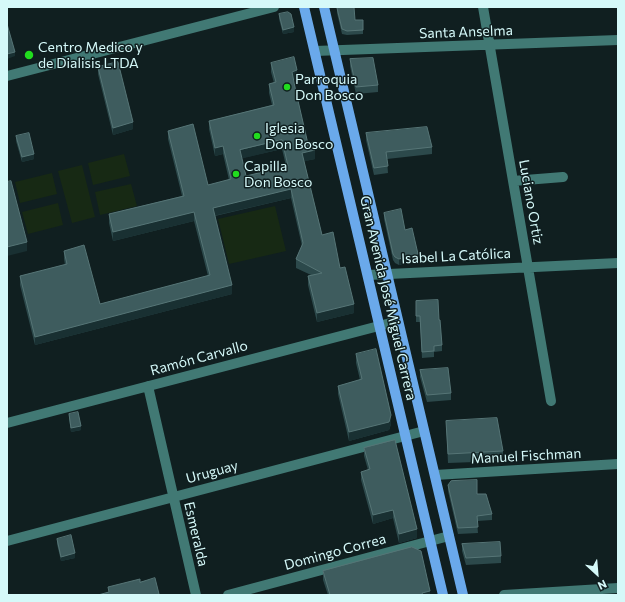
<!DOCTYPE html>
<meta charset="utf-8">
<style>
body{margin:0}
#map{position:relative;width:625px;height:602px;overflow:hidden;background:#101f20;font-family:Commissioner,sans-serif}
canvas{display:block}
.frame{position:absolute;inset:0;border:8px solid #d5f9f9;pointer-events:none}
.north{position:absolute;left:577px;top:554px;width:40px;height:40px;-webkit-text-stroke:3px #101f20;paint-order:stroke;rotate:154deg;font-size:11px;font-weight:700;line-height:16px;text-align:center;color:#d5f9f9}
.north::after{content:'';display:block;margin:auto;width:14px;height:18px;background:#d5f9f9;clip-path:polygon(50% 0,100% 100%,50% 72%,0 100%)}
</style>
<div id="map">
<canvas width="625" height="602"></canvas>
<div class="frame"></div>
<div class="north">N</div>
</div>
<script>
const c = document.querySelector('canvas').getContext('2d');
c.lineJoin = 'round';
function paint(path, color) { c.fillStyle = color; c.fill(path, 'evenodd'); }
function strokePath(path, color, width, dash) { c.strokeStyle = color; c.lineWidth = width; c.lineCap = dash ? 'butt' : 'round'; c.setLineDash(dash || []); c.stroke(path); }
function write(font, color, halo, rows, align = 'center') {
  c.font = font + ' Commissioner,sans-serif'; c.lineWidth = 3; c.setLineDash([]); c.textBaseline = 'middle'; c.strokeStyle = halo; c.fillStyle = color; for (const [text, x, y, turn = 0] of rows) {
    c.save(); c.translate(x, y); c.rotate((+turn || 0) * Math.PI / 180); c.textAlign = isNaN(turn) ? turn : align; if (halo) c.strokeText(text, 0, 0); c.fillText(text, 0, 0); c.restore();
  }
}
paint(new Path2D(`
 M124,154L130,176L93,185L88,163Z
 M82,165L95,217L72,223L58,171Z
 M52,173L57,194L20,203L15,182Z
 M131,184L137,206L100,215L95,192Z
 M58,203L63,225L28,234L22,212Z
 M275,206L286,251L229,264L218,219Z`), '#172914');
strokePath(new Path2D(`
 M483,7L551,401
 M315,51L618,40
 M7,76L274,7
 M513,181L563,177
 M368,275L618,263
 M148,386L196,595
 M7,423L398,321
 M435,475L618,464
 M7,541L424,431
 M228,595L449,536
 M504,595L618,588`), '#417974', 10);
strokePath(new Path2D(`
 M304,7L443,595
 M324,7L463,595`), '#6aa9eb', 10);
paint(new Path2D(`
 M337,8L355,20L363,30V34L347,35L342,34L337,13Z
 M279,14L294,32L283,34L279,19Z
 M350,59L378,85V92L356,94L350,66Z
 M271,63L297,79L293,80L308,144L315,159L304,161L322,235L340,268L354,313L317,322L308,285V276L311,275L296,268V259L302,246L291,198L215,216L232,294L35,345L20,285V276L65,265L64,259V251L100,304L208,276L194,221L113,241L109,223V214L182,196L168,139V131L208,185L229,180L223,154L215,156L209,129V121L272,105L269,93V84L274,83L271,72ZM282,149L286,166L246,176L242,158Z
 M98,67L133,129L113,135L98,74Z
 M366,133L432,147V154L387,159L388,173L374,175L366,140Z
 M16,136L34,159L22,162L16,141Z
 M384,213L405,230L418,260L399,265L395,263L393,260L384,219Z
 M416,301L439,320L442,345V351L434,352V357L422,358L420,322H416Z
 M356,354L391,424L389,430L349,441L338,394V386L360,380L356,363Z
 M420,370L451,393V400L427,402L420,377Z
 M69,414L81,430L71,432L69,419Z
 M446,421L503,451V461L448,463Z
 M364,448L417,538L399,543L393,518L373,524L361,480V472L368,470L364,456Z
 M448,485L477,494L492,514V520L477,521L478,533L458,534L448,491Z
 M57,539L75,558L61,561L57,544Z
 M462,544L501,556V563L466,565L462,551Z
 M323,571L430,595H328L323,580Z`), '#2c494b');
paint(new Path2D(`
 M294,27V32L283,34V30Z
 M15,52V56L7,59V54Z
 M297,70V79L292,81V72Z
 M133,122V129L113,135V128Z
 M282,140V149L240,159V150Z
 M223,146V154L215,156V148Z
 M315,150V159L302,162V153Z
 M34,154V159L22,162V157Z
 M291,189V198L213,216V208Z
 M194,212V221L113,241V232Z
 M27,242V251L7,256V247Z
 M418,254V260L399,265V259Z
 M232,285V294L35,345V337Z
 M354,304V313L317,322V313Z
 M391,415V424L389,430L349,441V432Z
 M81,426V430L71,432V428Z
 M393,510V518L373,524V515Z
 M417,529V538L399,543V534Z
 M75,553V558L61,561V557Z
 M430,591V595H422V593Z`), '#193032');
const building = new Path2D(`
 M350,7H354L355,20H363V30L347,31L342,29L337,8Z
 M288,12L291,14L294,27L283,30L279,14Z
 M7,24L15,52L7,54Z
 M294,57L297,70L292,72L296,92L308,144L313,142L315,150L302,153L322,235L333,232L340,268L345,267L354,304L317,313L308,276L322,273L296,259L303,243L291,189L213,208L232,285L35,337L20,276L67,264L64,251L84,245L100,304L210,275L194,212L113,232L109,214L184,196L168,131L193,124L208,185L231,179L223,146L215,148L209,121L274,105L269,84L276,82L271,63ZM282,140L288,166L246,176L240,150Z
 M373,58L378,85L356,87L350,59Z
 M118,62L133,122L113,128L98,67Z
 M427,127L432,147L386,152L388,166L374,168L366,133Z
 M29,133L34,154L22,157L16,136Z
 M11,181L27,242L7,247V182Z
 M401,209L405,230L412,228L418,254L399,259L395,257L393,254L384,213Z
 M438,300L439,320H440L442,345L434,346V351L422,352L420,316H416V301Z
 M376,349L391,415L389,422L349,432L338,386L362,379L356,354Z
 M448,368L451,393L427,395L420,370Z
 M78,412L81,426L71,428L69,414Z
 M497,418L503,451L448,454L446,421Z
 M395,440L417,529L399,534L393,510L373,515L361,472L370,469L364,448Z
 M477,480V494H486L492,514L477,516L478,527L458,528L448,485L451,481Z
 M71,535L75,553L61,557L57,539Z
 M500,542L501,556L466,558L462,544Z
 M412,547L421,551L430,591L422,593L423,595H330L323,571Z
 M155,578L159,594L155,595H98L109,592L108,587L140,579V582Z`);
paint(building, '#3e5c5e');
strokePath(building, '#567576', 1);
for (const [x, y, r, color] of [
 [29,55,5,"#21dc1e"],
 [287,87,4,"#21dc1e"],
 [257,136,4,"#21dc1e"],
 [236,174,4,"#21dc1e"]
]) { const dot = new Path2D(); dot.arc(x, y, r, 0, 2 * Math.PI); c.fillStyle = color; c.fill(dot); strokePath(dot, '#101f20', 1.5); }
write('14px', '#d5f9f9', '#101f20', [
 ["Santa Anselma",466,32,-2],
 ["Luciano Ortiz",531,202,80],
 ["Isabel La Católica",456,256,-3],
 ["Gran Avenida José Miguel Carrera",388,298,77],
 ["Ramón Carvallo",199,358,-15],
 ["Manuel Fischman",526,456,-3],
 ["Uruguay",212,472,-15],
 ["Esmeralda",196,534,77],
 ["Domingo Correa",335,552,-15]
]);
write('14px', '#d5f9f9', '#101f20', [
 ["Centro Medico y",38,47],
 ["de Dialisis LTDA",38,63],
 ["Parroquia",295,79],
 ["Don Bosco",295,95],
 ["Iglesia",265,128],
 ["Don Bosco",265,144],
 ["Capilla",244,166],
 ["Don Bosco",244,182]
], 'left');
</script>
